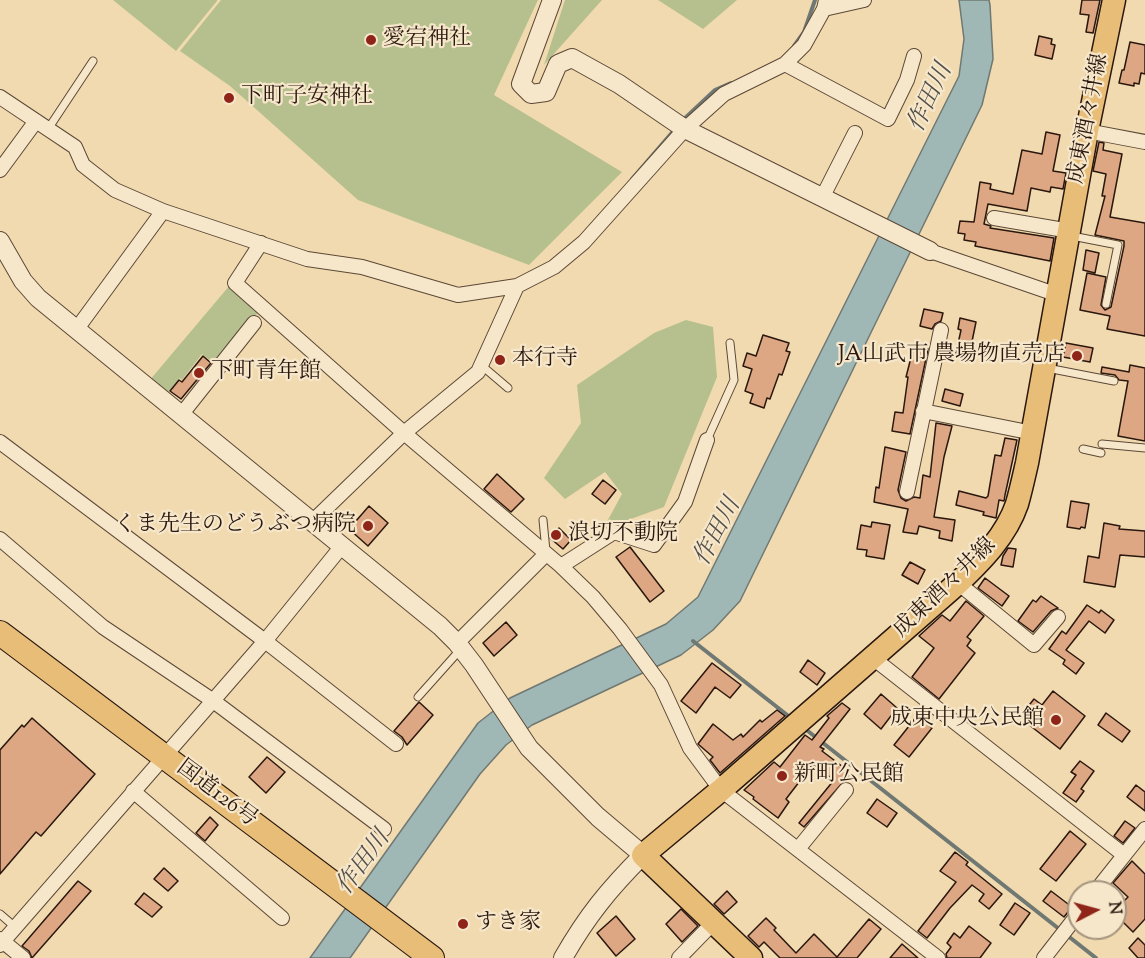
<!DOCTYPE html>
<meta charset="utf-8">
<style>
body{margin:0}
#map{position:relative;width:1145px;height:958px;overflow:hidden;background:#f1daaf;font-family:"Sorts Mill Goudy",serif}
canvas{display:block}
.north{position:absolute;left:1067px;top:880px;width:60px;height:60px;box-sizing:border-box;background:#f6e7cb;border:2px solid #a4947f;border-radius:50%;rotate:84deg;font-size:16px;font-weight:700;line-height:24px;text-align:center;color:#2a170e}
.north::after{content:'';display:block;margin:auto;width:21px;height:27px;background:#8f2418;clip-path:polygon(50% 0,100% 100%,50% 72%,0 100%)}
</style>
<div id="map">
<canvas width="1145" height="958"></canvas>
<div class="north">N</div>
</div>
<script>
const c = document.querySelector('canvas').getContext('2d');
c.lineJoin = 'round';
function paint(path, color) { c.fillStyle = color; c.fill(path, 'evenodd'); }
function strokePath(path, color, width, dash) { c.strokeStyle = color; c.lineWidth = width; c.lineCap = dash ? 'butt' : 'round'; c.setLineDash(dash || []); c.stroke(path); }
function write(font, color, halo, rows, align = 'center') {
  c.font = font + ' "Sorts Mill Goudy","Noto Serif JP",serif'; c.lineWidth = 4.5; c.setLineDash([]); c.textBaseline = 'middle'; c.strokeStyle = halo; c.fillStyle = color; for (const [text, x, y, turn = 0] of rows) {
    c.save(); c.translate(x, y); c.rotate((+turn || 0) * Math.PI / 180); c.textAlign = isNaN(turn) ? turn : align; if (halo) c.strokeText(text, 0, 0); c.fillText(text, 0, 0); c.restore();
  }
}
paint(new Path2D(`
 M113,0H217V1L176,51Z
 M221,0H538L494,95L622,172L529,265L358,200L230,86L180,51Z
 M565,0H602L544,65Z
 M658,0H737L703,29Z
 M230,285L260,310L216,365L202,354L182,380L180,378L166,395L149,381Z
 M686,320L713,327L717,377L664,507L603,529L622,494L605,472L565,499L544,478L581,423L577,385L654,333Z`), '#b6c08e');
const water = new Path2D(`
 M959,0H989L990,5L993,59L982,105L740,601L713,630L681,655L532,725L506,745L480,774L350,958H310L478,723L510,698L666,624L698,597L959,76L964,39Z`);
paint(water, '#9fb8b6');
strokePath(water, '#707873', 1.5);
strokePath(new Path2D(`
 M794,46L804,32L815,0
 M683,120L715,90L731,83
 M632,179L676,128
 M693,641L791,718
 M804,728L1096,958`), '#707873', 4);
const building = new Path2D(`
 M1082,0H1100L1093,33L1086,32L1089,15L1080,14Z
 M1039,36L1052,39L1051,44L1055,45L1052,59L1035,55Z
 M1130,42L1145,45V74L1141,73L1139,84L1134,83V86L1119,83L1122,70H1124Z
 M1046,132L1060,135L1053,171L1066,173L1063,189L1051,187L1050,192L1031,188L1027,211L988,204L984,224L991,226L990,228L1054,238L1050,261L975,246L976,242L964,240L965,234L958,233L960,221L974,222L980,182L991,184L990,189L1013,194L1022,150L1042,154Z
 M1099,142L1104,143L1103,150L1122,154L1110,217L1145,223V336L1107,329L1110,316L1080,310L1087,273L1106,277L1101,305L1105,310L1111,307L1124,246V241L1095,235L1105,196H1102L1106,174L1093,171Z
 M1086,250L1099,253L1095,273L1083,270Z
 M924,309L943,313L941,321L935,324L932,329L920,326Z
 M960,318L976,322L969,356L956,353L961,330L958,329Z
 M763,335L789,343L786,351L790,352L782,375L779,374L770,399L767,398L764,408L750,403L753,394L745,391L752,369L743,366L747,353L756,356Z
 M1066,343L1093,348L1090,362L1063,357Z
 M914,346L928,349L910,434L892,431L895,412L903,413L908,377H906Z
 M203,356L211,363L181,399L170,391L179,380L182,382Z
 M1130,365L1145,368V441L1118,436L1128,381L1119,380L1115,375L1101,373L1102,367L1129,372Z
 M945,389L963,394L960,406L942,401Z
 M936,423L952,426L944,457L934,517L955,520L952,541L939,538L940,531L919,526L917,534L903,532L908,509L874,502L876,487L879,488L885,447L906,452L898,490L901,498L906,501L914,497L920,498L923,475L930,477Z
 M1005,438L1017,440L1005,495L1004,501L999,500L996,518L983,515L984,512L956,505L959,491L986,498L988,496L995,455L1001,456Z
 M497,474L524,499L511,512L484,489Z
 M603,480L616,490L605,504L592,494Z
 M1071,501L1089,504L1085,528L1081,527L1080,529L1067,527Z
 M369,506L388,523L368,546L349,529Z
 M872,522L890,525L884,559L866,556L867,550L857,549L861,525L871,527Z
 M1104,523L1120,526L1119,529L1145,531V557L1120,555L1115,587L1084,582L1088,556L1099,558Z
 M559,528L571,540L563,549L550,538Z
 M630,547L664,591L650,602L616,557Z
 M1008,548L1016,549L1013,567L1001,565L1003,556Z
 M910,562L925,570L918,584L902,575Z
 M985,578L1009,596L1002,606L978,588Z
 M1041,596L1058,608L1051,611L1033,632L1018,621L1033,600L1036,602Z
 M966,601L984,616L967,637L971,640L967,646L975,653L939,699L912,677L934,648L919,636L942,615L950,621Z
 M1087,605L1099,613L1101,610L1114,620L1105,633L1089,621L1066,650L1084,663L1076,674L1063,664L1065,660L1049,649L1062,631L1066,634Z
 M506,622L517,635L494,656L483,643Z
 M808,660L825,673L817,685L800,672Z
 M712,663L741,685L730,698L715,687L696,713L681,701Z
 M1053,691L1085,716L1060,749L1028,724L1034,715L1026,709L1034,699L1042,705Z
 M881,694L897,708L881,729L864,714Z
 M419,702L433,715L407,745L402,737L394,731Z
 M842,703L850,709L820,747L824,749L822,751L851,773L804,827L799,823L834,780L813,764L786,799L789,802L778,818L753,799L754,797L744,790L774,762L780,767L805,735L812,740L829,718L827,716Z
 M777,710L785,716L720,773L710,760L713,757L698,744L713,724L733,740L741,734L743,737L760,720L762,722Z
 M1106,713L1130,731L1122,742L1098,725Z
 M917,716L932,728L909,757L894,745Z
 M32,718L95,774L41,836L36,832L0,874V750L22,725L24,727Z
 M267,757L285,772L266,793L249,777Z
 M1080,761L1094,771L1081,789L1084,791L1076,802L1063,793L1076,775L1071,772Z
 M1136,785L1145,792V811L1127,797Z
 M877,799L897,813L887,827L867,813Z
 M210,817L218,825L205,841L196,833Z
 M1125,821L1135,828L1123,843L1114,836Z
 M1070,831L1086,844L1056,881L1040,869Z
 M955,852L968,862L966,865L1002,894L989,909L979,901L984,894L972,885L950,908L927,938L918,931L956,882L940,871Z
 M1132,861L1145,874V919L1133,932L1115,914V910L1128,897L1113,883Z
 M164,868L178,881L168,891L154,879Z
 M78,881L91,891L32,958L29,951L22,946Z
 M727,891L737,902L724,914L714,904Z
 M1051,891L1072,907L1064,917L1043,901Z
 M144,893L162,907L152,917L135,904Z
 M1015,903L1030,913L1014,935L1000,925Z
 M681,909L698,926L682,942L666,924Z
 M616,916L635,939L616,956L597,933Z
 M766,918L776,928L774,930L796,953L814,934L837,957L869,919L881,929L857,958H780L764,942L759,947L748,936Z
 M969,926L991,943L980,958H947L946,954L951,947L947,943L954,933L960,938Z
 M1138,938L1145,945V958H1138L1129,948Z
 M902,944L918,958H890Z`);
paint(building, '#dda783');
strokePath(building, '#2a170e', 1.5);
const service = new Path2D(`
 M48,129L93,61
 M1072,236L1118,245L1106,304
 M481,365L508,388
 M1047,368L1114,381
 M707,440L734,380L730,343
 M1102,444L1145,448
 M1083,449L1101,453
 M543,520L546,551
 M418,697L460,650
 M0,914L15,927`);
const minor = new Path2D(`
 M824,9L864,0
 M785,64L888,119L907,80L914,56
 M0,97L75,147L83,165L115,190L163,211L307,259L362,267L458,295L517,286L554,267L584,242L685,129L724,94L785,64L804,45L824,9L826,0
 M1087,131L1145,142
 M0,170L36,121
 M822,198L855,133
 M994,218L1070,231
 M261,243L235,283L404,433L561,566L593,597L620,629L661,685L690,748L721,790L938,958
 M930,251L1058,295
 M76,330L163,211
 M923,411L1033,433
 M181,415L254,323
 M0,442L265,641L396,744
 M907,492L941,330
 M313,521L404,433L478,372L517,286
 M0,539L103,627L212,700L384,829
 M561,566L614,532L654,545L685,502L707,440
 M958,583L1034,645L1058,617
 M457,643L546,554
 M873,658L1124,855
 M133,791L282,918
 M798,849L846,790
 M1095,892L1145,829
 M0,939L23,958
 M0,945L265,641L342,546
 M679,958L714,922
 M1044,958L1079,913`);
const tertiary = new Path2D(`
 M552,0L521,84L531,94L546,92L558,64L572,58L619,84L685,129L930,251
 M0,241L23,281L38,298L440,626L457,643L474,665L529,748L598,817L643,855C609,889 587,916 563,958`);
const primary = new Path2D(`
 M751,958L643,855L721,790L958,583C982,560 1006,536 1017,504C1021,490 1024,476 1027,463L1087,131L1114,0`);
const trunk = new Path2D(`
 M0,633L432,958`);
strokePath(service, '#5c4836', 9);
strokePath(minor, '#5c4836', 16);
strokePath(tertiary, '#5c4836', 20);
strokePath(primary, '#2a170e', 25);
strokePath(trunk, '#2a170e', 26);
strokePath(service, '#f6e7cb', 7);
strokePath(minor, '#f6e7cb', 14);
strokePath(tertiary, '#f6e7cb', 18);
strokePath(primary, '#e8bd78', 22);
strokePath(trunk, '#e8bd78', 24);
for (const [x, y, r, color] of [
 [371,40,6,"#8f2418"],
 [229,98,6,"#8f2418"],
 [1077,356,6,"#8f2418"],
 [500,360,6,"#8f2418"],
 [199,373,6,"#8f2418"],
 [368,526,6,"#8f2418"],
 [556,535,6,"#8f2418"],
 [1056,720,6,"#8f2418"],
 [782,776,6,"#8f2418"],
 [463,924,6,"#8f2418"]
]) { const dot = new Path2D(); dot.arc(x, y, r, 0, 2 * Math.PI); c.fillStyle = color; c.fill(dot); strokePath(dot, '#f6e7cb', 2); }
write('22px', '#2a170e', '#f6e7cb', [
 ["愛宕神社",383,40],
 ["下町子安神社",241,98],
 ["JA山武市 農場物直売店",1065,356,"right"],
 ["本行寺",512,360],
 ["下町青年館",211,373],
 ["くま先生のどうぶつ病院",356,526,"right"],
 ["浪切不動院",568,535],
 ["成東中央公民館",1044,720,"right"],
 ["新町公民館",794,776],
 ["すき家",475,924]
], 'left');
write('22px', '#2a170e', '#f6e7cb', [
 ["成東酒々井線",1090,119,-79],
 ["成東酒々井線",946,589,-44],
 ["国道126号",216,795,37]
]);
write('italic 24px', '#534f49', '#f6e7cb', [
 ["作田川",932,99,-65],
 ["作田川",719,533,-62],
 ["作田川",365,864,-54]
]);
</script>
